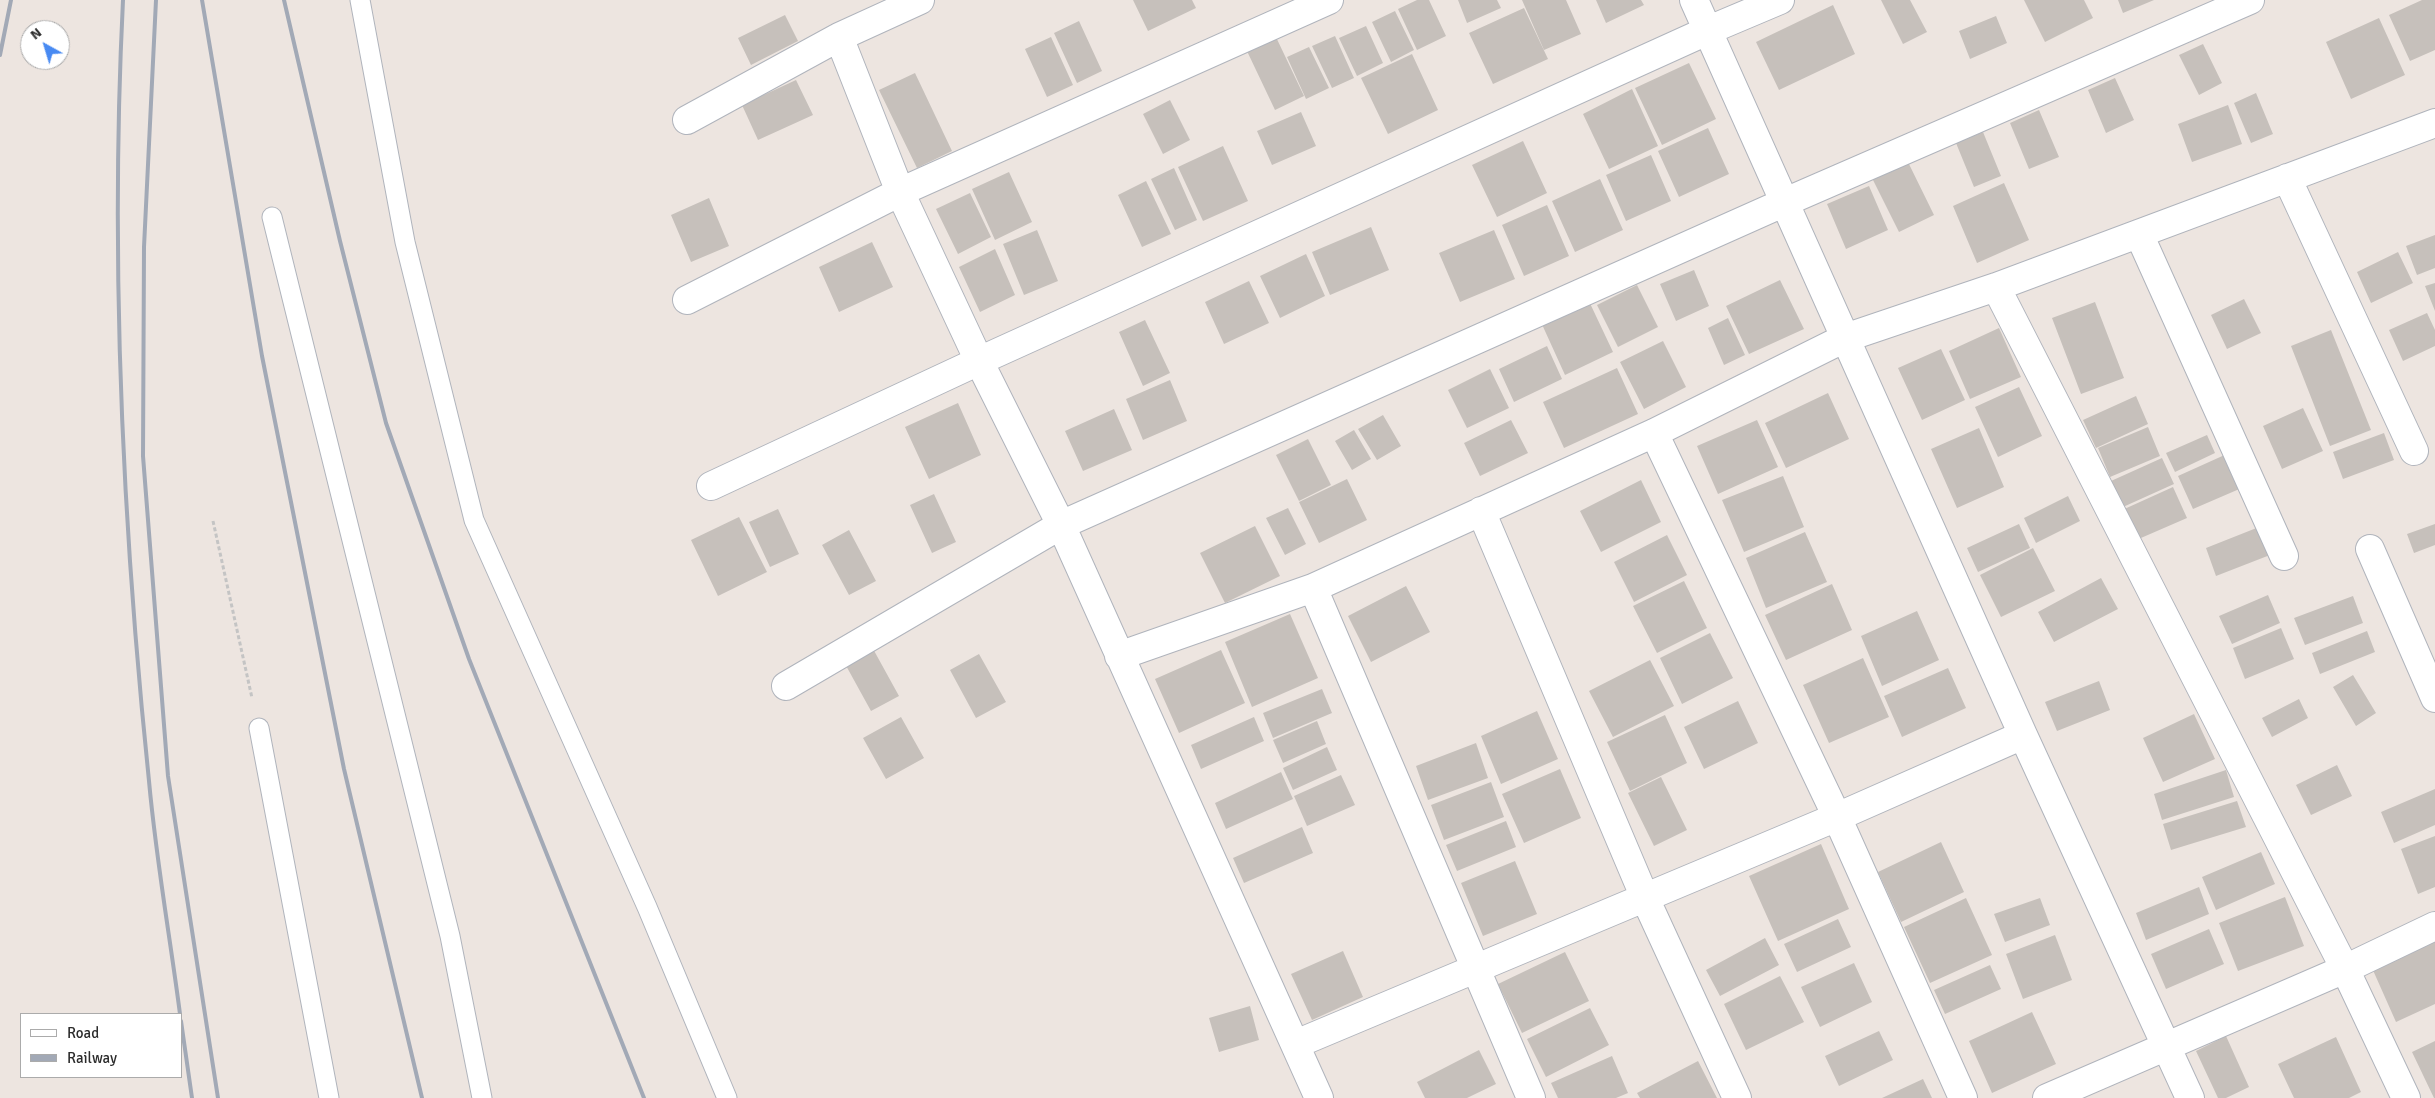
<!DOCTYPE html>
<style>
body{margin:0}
#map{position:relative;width:2435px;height:1098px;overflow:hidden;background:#ede5e0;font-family:Signika,sans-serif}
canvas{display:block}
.legend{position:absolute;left:20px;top:1013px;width:162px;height:65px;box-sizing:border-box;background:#fff;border:1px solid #ababab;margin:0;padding:6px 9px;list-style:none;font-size:15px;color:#2c2c2c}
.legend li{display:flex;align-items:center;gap:10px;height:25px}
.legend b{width:25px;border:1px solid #ababab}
.north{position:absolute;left:20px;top:20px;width:50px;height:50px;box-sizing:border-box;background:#fff;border:1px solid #ababab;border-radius:50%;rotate:321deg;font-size:14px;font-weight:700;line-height:20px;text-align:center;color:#2c2c2c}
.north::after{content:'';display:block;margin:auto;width:18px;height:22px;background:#488af2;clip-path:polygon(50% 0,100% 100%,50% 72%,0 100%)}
</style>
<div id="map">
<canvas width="2435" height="1098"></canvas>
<ul class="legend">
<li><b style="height:6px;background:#fff"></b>Road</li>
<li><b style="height:6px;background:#a2a9b6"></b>Railway</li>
</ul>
<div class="north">N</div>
</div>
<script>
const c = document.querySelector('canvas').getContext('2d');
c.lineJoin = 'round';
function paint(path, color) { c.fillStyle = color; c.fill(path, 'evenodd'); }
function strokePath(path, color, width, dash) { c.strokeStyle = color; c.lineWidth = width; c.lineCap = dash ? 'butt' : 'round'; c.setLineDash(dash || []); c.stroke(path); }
paint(new Path2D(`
 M1133,0H1192L1196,8L1148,31Z
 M1417,0H1429L1446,36L1417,50L1398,9Z
 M1458,0H1497L1501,8L1467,23Z
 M1522,0H1566L1581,34L1544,50Z
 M1596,0H1641L1644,5L1606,23Z
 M1881,0H1910L1927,32L1903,44Z
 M2024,0H2084L2093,18L2045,42Z
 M2118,0H2154L2123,13Z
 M2422,0H2435V50L2410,61L2389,15Z
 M1833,5L1855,54L1779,90L1756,42Z
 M1524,8L1548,59L1493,84L1469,33Z
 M1395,11L1414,50L1391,62L1372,22Z
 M785,15L798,41L751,65L738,38Z
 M1996,16L2007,43L1970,59L1959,31Z
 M2379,18L2405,75L2351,99L2326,42Z
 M1079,21L1102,71L1077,83L1054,33Z
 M1366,26L1383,63L1357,76L1339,38Z
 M1275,35L1304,96L1275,110L1246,49Z
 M1335,36L1354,78L1332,88L1312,46Z
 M1051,37L1073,85L1047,97L1025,49Z
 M2203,44L2222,83L2199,95L2179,55Z
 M1309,47L1329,88L1306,99L1287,57Z
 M1412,54L1438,110L1388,134L1361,78Z
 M1689,63L1716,119L1662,145L1635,88Z
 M915,73L952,151L917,168L879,90Z
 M2115,78L2134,120L2106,133L2088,90Z
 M796,80L813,115L758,140L742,105Z
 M1632,89L1658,146L1609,169L1583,114Z
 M2256,93L2273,134L2251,143L2234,103Z
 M1170,100L1190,140L1163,154L1143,114Z
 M2228,105L2242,144L2192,162L2178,124Z
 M2039,110L2059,157L2029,169L2010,123Z
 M1301,112L1316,146L1272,165L1257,131Z
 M1708,128L1729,174L1679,197L1658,151Z
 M1983,132L2001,176L1974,187L1956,143Z
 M1523,141L1547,193L1497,217L1472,165Z
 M1223,146L1248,201L1203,221L1178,167Z
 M1651,155L1671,201L1626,221L1606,175Z
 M1906,158L1934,215L1899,232L1871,176Z
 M1174,168L1197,220L1175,230L1151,179Z
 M1009,172L1032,222L995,240L972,189Z
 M1600,179L1623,230L1575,252L1552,201Z
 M1146,181L1171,234L1142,247L1118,195Z
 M2004,183L2029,240L1977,263L1953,206Z
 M1869,186L1888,230L1846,249L1827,204Z
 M970,193L991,237L958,254L936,209Z
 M709,198L729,246L691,262L671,215Z
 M1547,205L1569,256L1524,276L1502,225Z
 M1371,227L1389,270L1330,295L1312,252Z
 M1037,230L1058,281L1024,295L1003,244Z
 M1494,230L1515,279L1460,302L1439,253Z
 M2435,235V268L2417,275L2406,246Z
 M872,242L893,287L839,312L819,267Z
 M995,249L1015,295L980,312L959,267Z
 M2398,252L2413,283L2371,303L2357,272Z
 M1306,254L1325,296L1280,318L1260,276Z
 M1694,270L1709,306L1676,321L1660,284Z
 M1780,280L1804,329L1749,354L1726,306Z
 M1249,281L1269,323L1224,344L1205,302Z
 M2435,283V311L2425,286Z
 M1637,285L1658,327L1618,347L1597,305Z
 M1587,297L1613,352L1565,375L1540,320Z
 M2244,299L2261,333L2227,349L2211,315Z
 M2095,302L2124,378L2081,394L2052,318Z
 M2427,313L2435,330V346L2403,361L2389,330Z
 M1728,318L1745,355L1724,365L1708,328Z
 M1145,320L1170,373L1143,386L1119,332Z
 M1999,328L2021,377L1970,399L1949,351Z
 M2331,330L2371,430L2330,446L2291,346Z
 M1663,341L1686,387L1644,409L1620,362Z
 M1547,346L1562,379L1514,402L1499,369Z
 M1941,349L1965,400L1922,420L1898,368Z
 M1617,368L1638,414L1564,448L1543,402Z
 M1490,369L1509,408L1467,428L1448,390Z
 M1170,380L1187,421L1143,440L1126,399Z
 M2019,387L2042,436L1998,457L1975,407Z
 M1828,393L1849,439L1786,468L1765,423Z
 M2136,396L2148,424L2096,448L2083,420Z
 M958,403L981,455L929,479L905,427Z
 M2303,408L2323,451L2282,469L2263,426Z
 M1114,409L1132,450L1083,471L1065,431Z
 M1383,415L1401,446L1377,460L1358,429Z
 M1511,420L1528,453L1480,476L1464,443Z
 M1757,420L1778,467L1718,494L1697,446Z
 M2148,427L2160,456L2110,477L2098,448Z
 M1979,428L2004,487L1957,508L1931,449Z
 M1354,430L1371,459L1352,470L1335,441Z
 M2384,433L2394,460L2343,479L2333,452Z
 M2207,435L2215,453L2175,472L2166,453Z
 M1308,439L1331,485L1299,501L1276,455Z
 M2229,453L2244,487L2193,509L2178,476Z
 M2162,458L2174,484L2123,507L2111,481Z
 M1783,476L1804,527L1744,552L1722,500Z
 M1347,479L1367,520L1319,543L1299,502Z
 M1641,480L1661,522L1601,552L1580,511Z
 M2173,487L2187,518L2134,541L2120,511Z
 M934,494L956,542L932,553L910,505Z
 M2068,496L2080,521L2036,543L2024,518Z
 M1288,508L1306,544L1285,555L1266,518Z
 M778,509L799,554L770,567L749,522Z
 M739,517L767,572L718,596L691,540Z
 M2019,524L2030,548L1978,572L1967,548Z
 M2435,524V545L2414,553L2407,534Z
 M1255,526L1280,576L1225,603L1200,553Z
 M2259,527L2270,555L2216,576L2206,548Z
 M849,530L876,581L849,595L822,545Z
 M1805,532L1827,582L1766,608L1746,558Z
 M1667,535L1687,575L1634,602L1614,562Z
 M2033,548L2055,591L2001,617L1980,575Z
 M2101,578L2118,609L2054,642L2038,612Z
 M1684,581L1707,628L1657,653L1633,606Z
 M1832,584L1852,630L1786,660L1765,615Z
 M1406,586L1430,632L1371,662L1348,616Z
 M2268,595L2280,623L2232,644L2219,616Z
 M2353,596L2363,623L2305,645L2294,618Z
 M1917,611L1939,660L1882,686L1861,636Z
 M1290,614L1318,678L1252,707L1225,642Z
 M2281,628L2294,659L2245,679L2233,648Z
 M2367,631L2375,652L2320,674L2312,653Z
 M1710,633L1733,678L1682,704L1660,658Z
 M872,647L899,696L871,711L844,662Z
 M1221,650L1245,703L1179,733L1155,679Z
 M979,654L1006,702L976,718L950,670Z
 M1863,658L1889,717L1829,743L1803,685Z
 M1650,660L1674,706L1613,737L1589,691Z
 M1948,668L1966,708L1902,737L1884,696Z
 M2353,675L2376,713L2356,726L2333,687Z
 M2099,681L2110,710L2057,731L2045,702Z
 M1322,689L1332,713L1273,738L1263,713Z
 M2299,699L2308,718L2272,737L2262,718Z
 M1738,701L1758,743L1704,769L1684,727Z
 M1537,711L1558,759L1501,784L1481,736Z
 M2194,714L2215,759L2163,782L2143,738Z
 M1665,715L1687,763L1630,791L1607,742Z
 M901,717L924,758L886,779L863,738Z
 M1254,717L1264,741L1201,769L1191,745Z
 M1317,721L1326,744L1283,763L1273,740Z
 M1476,743L1488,778L1428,800L1416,766Z
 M1327,747L1337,770L1293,790L1283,768Z
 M2337,765L2352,796L2311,815L2296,785Z
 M1560,769L1581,818L1524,843L1502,794Z
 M2226,770L2234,797L2162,820L2154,794Z
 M1281,772L1293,799L1226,829L1215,803Z
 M1341,775L1355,805L1307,826L1294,796Z
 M1661,777L1687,830L1654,846L1628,793Z
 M1491,782L1504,817L1444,840L1431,805Z
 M2435,789V825L2394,843L2381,812Z
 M2237,801L2246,827L2171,850L2163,824Z
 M1506,821L1516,847L1457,871L1446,845Z
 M1302,827L1313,853L1244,883L1233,858Z
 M2435,836V887L2418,894L2401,849Z
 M1941,842L1964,892L1901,922L1878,872Z
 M1821,844L1849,909L1778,941L1749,876Z
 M2261,852L2275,884L2216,910L2202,877Z
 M1515,861L1537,914L1483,936L1461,883Z
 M2199,887L2209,914L2146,940L2136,913Z
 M2285,897L2304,946L2238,971L2219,923Z
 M1966,898L1992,955L1930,983L1904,927Z
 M2040,898L2050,925L2005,942L1994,914Z
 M1838,919L1851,947L1797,972L1784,944Z
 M2209,929L2224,964L2166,989L2151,954Z
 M2055,935L2072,980L2023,999L2006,954Z
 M1765,938L1779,965L1720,996L1706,970Z
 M2435,939V1004L2396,1022L2372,968Z
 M1343,951L1363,997L1312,1020L1291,974Z
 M1565,952L1589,1001L1522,1033L1498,984Z
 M1854,963L1872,1002L1820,1027L1801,987Z
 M1990,965L2001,989L1945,1014L1934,990Z
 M1780,976L1804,1022L1746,1050L1724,1004Z
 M1250,1006L1259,1040L1219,1052L1209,1018Z
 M1590,1008L1609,1045L1546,1077L1527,1039Z
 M2032,1012L2056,1064L1992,1093L1969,1041Z
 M1879,1031L1893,1060L1839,1086L1825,1056Z
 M2226,1036L2249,1087L2226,1098H2218L2196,1051Z
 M2336,1037L2361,1092L2349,1098H2294L2278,1064Z
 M2435,1041V1098H2434L2412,1052Z
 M1479,1050L1496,1084L1467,1098H1425L1417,1082Z
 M1612,1056L1628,1093L1616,1098H1558L1551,1083Z
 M1698,1061L1717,1098H1640L1637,1093Z
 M1923,1079L1932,1098H1882Z`), '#c6c0bb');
const service = new Path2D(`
 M360,0L405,242L474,520L647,907L727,1098
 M272,217L450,936L482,1098
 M259,728L329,1098`);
const minor = new Path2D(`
 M1694,0L2023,735L2190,1098
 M839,37L900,192L979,361L1061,525L1319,1098
 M687,120L839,37L920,0
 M2287,178L2414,451
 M2139,234L2284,556
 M1996,287L2345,969L2406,1098
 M687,300L900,192L1329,0
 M1654,433L1837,817L1963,1098
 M711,486L979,361L1709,30L1780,0
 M1481,511L1645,898L1737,1098
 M2370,549L2435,698
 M1313,588L1531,1098
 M1119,656L1313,588L1654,433L1845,338L1996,287L2435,123
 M786,686L1061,525L1783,203L2250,0
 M1296,1044L1837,817L2023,735
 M2047,1098L2345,969L2435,926`);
strokePath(service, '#b0b4bc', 21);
strokePath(minor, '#b0b4bc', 30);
strokePath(new Path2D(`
 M213,521L252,698`), '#c4c4c4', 3, [4, 2.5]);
strokePath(service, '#fff', 19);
strokePath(minor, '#fff', 28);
strokePath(new Path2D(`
 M123,0C110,260 122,522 149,781C156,859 170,937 180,1014
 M156,0L144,247L143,456L168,776L218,1098
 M202,0L262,356L344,769L422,1098
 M284,0L340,241L386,423L469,659L644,1098
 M0,55L11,0
 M181,1021L192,1098`), '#a2a9b6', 4);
</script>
